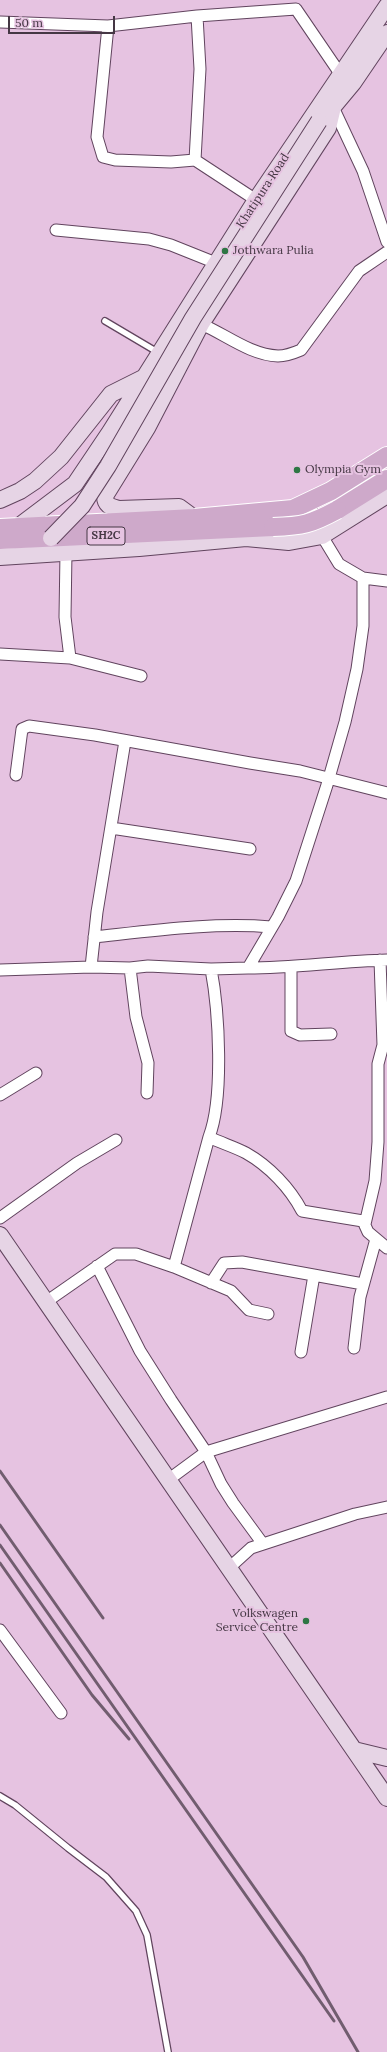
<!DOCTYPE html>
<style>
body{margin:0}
#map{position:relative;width:387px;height:2052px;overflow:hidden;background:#e6c3e1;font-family:Lora,serif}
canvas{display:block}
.scale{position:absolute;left:8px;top:16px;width:107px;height:18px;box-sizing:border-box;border:2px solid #453744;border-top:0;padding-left:5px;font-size:12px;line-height:14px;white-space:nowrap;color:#453744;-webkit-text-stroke:3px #e6c3e1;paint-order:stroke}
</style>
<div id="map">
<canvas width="387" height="2052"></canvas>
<div class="scale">50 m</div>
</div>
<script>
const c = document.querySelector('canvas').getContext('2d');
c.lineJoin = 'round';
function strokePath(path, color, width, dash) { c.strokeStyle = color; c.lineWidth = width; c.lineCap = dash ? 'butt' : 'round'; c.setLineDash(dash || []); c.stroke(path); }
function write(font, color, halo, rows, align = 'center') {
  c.font = font + ' Lora,serif'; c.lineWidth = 4; c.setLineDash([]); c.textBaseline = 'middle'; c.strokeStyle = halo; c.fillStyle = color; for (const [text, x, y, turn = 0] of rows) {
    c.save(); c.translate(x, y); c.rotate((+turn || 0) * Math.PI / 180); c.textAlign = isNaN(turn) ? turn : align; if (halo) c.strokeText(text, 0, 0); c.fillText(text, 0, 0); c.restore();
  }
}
const lane = new Path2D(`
 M105,321L159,353
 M0,1796L15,1805L68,1848L106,1877L136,1911L147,1935L168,2052`);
const street = new Path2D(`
 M0,22L108,26L197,16L296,9L341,75L346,78
 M108,26L97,137L103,157L115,160L171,162L195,160L256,200
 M333,107L363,171L387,242
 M195,160L200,69L197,16
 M56,230L149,239L171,245L216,263
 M201,324C225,334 250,355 278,356C286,356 294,353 301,350L359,271L387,252
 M66,552L65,617L70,658L141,676
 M363,578L387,581
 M0,654L70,658
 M16,775L22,729L29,726L95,735L250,763L300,771L387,793
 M111,828L250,849
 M94,937C150,931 215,922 271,927
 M91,967L97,912L125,741
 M130,968L136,1017L148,1063L147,1093
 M248,968C294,968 340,961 387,960
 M291,968V1031L300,1035L331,1034
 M211,969C219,1011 224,1098 209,1137C221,1143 235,1147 246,1153C269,1166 290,1188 302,1211L363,1221L368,1232L387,1248
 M0,970L91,967L130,968L148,966L211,969L248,968L278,917L296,881L327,785L345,722L357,669L363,626V578L339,564L322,536L308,502
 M0,1095L36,1073
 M0,1218L77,1163L116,1140
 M365,1224L375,1181L378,1142V1064L383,1045L380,960
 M97,1266L140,1351L171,1400L206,1452L221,1484L233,1503L263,1544
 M174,1267L209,1137
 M211,1283L224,1263L242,1262L363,1284
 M46,1302L115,1254H136L174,1267L231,1291L249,1310L268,1314
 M354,1348L360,1297L376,1239
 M301,1352L314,1275
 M168,1480L206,1452L387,1397
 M229,1568L251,1548L355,1514L387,1507
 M0,1630L61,1713`);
const secondary = new Path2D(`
 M0,500L20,491L35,481L61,457L111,394L143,378
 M194,518L179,507L119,509C110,507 105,505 105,496L147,428L201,324L328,128L333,107L353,83L387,33
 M18,527L75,484L110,432L256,200L387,6
 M0,557L139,548L246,538L289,542L322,536L387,495
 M0,1235L387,1798
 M354,1750L387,1758`);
const primary = new Path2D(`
 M337,510L387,479
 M0,528L194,518L293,509L331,491L387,456
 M0,540L273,527`);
strokePath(lane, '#61445e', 8);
strokePath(street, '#61445e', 13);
strokePath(secondary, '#61445e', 18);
strokePath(primary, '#fff', 20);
strokePath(lane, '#fff', 5.5);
strokePath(street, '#fff', 11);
strokePath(secondary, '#e6d4e5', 16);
strokePath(primary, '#cea9ca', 18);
strokePath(new Path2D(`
 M0,1471L103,1618
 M0,1525L303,1957L358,2052
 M0,1545L334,2021
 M0,1563L92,1695L129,1739`), '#715d6f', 3);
const secondaryBridge = new Path2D(`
 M51,538L82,506L108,466L193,318L319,121`);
const primaryBridge = new Path2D(`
 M273,527C303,526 311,524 337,510`);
strokePath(secondaryBridge, '#61445e', 18, []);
strokePath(primaryBridge, '#fff', 20, []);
strokePath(secondaryBridge, '#e6d4e5', 16);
strokePath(primaryBridge, '#cea9ca', 18);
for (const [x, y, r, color] of [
 [225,251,4,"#2e7644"],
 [297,470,4,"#2e7644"],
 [306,1621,4,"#2e7644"]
]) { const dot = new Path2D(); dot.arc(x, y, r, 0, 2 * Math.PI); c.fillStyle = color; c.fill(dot); strokePath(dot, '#e6c3e1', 1.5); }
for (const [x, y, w] of [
 [106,536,38]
]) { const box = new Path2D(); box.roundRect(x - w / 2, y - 9, w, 18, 3); c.fillStyle = '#e6c3e1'; c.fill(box); strokePath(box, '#453744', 1); }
write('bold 11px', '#453744', null, [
 ["SH2C",106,536]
]);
write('12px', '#453744', '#e6c3e1', [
 ["Khatipura Road",263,191,-57]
]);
write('12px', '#453744', '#e6c3e1', [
 ["Jothwara Pulia",233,251],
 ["Olympia Gym",305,470],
 ["Volkswagen",298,1614,"right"],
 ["Service Centre",298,1628,"right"]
], 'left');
</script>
